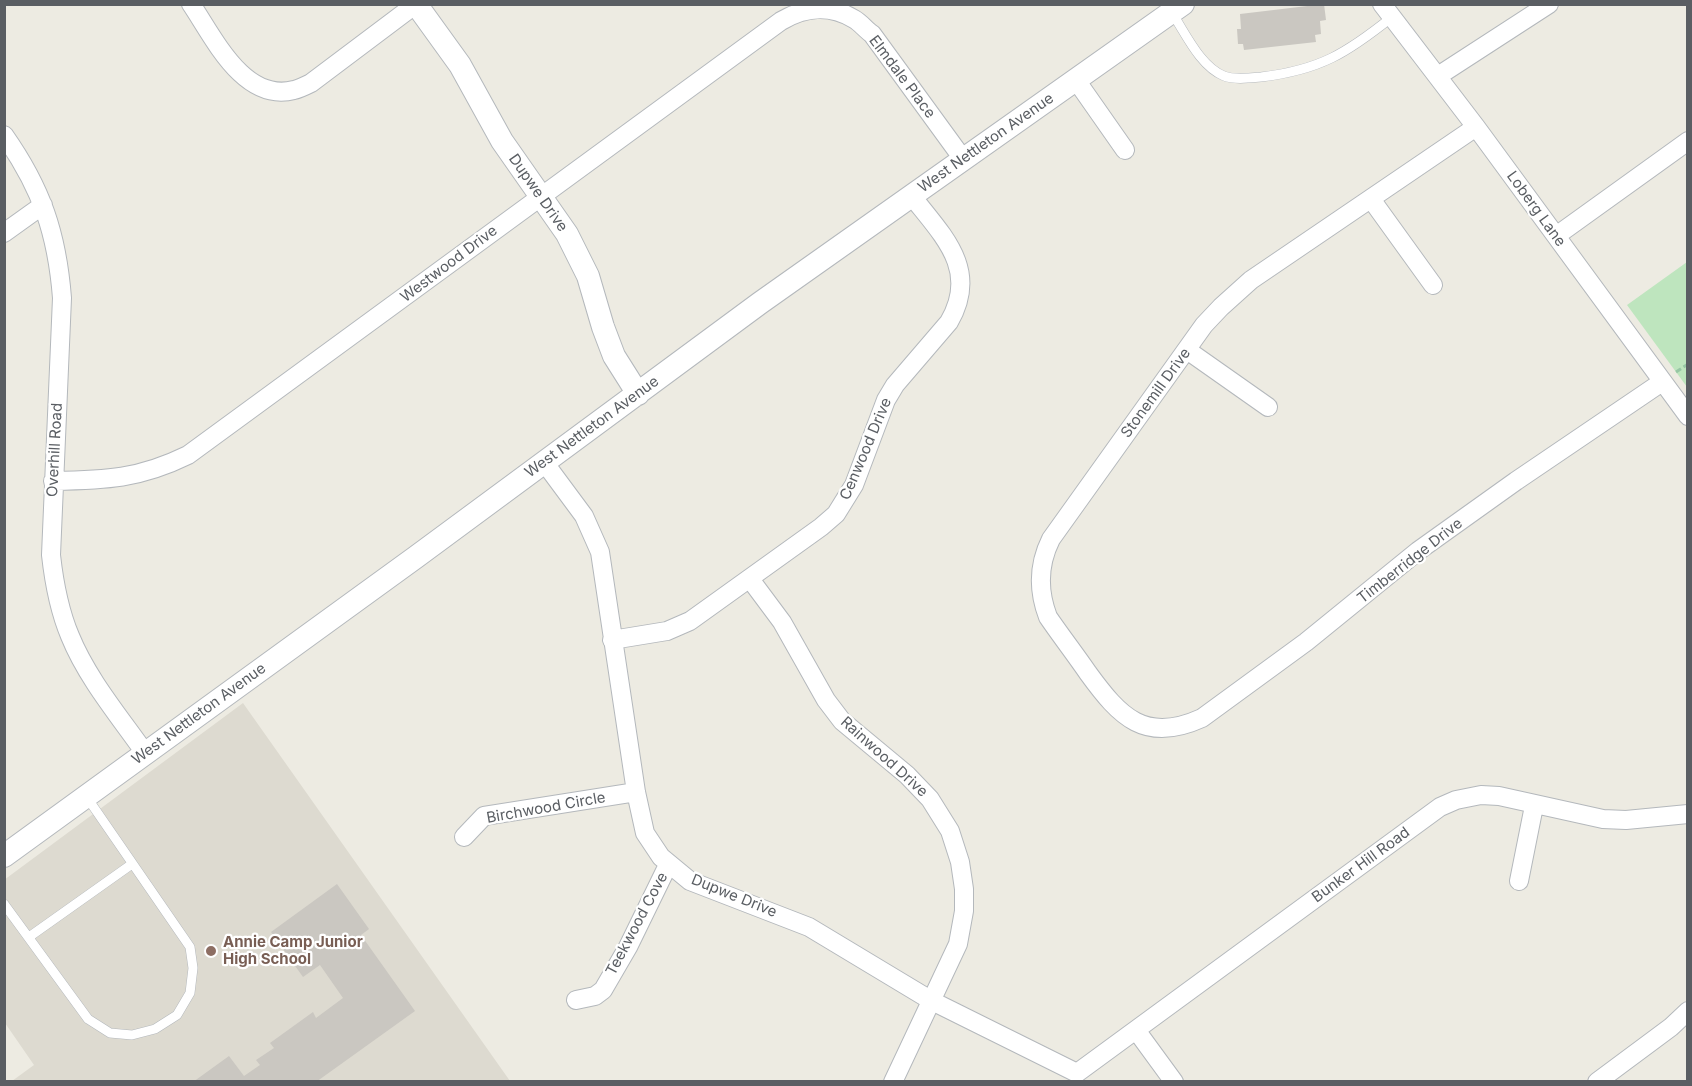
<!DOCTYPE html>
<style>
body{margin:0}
#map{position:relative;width:1692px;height:1086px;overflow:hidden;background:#edebe2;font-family:Inter,sans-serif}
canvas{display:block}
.frame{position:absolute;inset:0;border:6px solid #5a5e63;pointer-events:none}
</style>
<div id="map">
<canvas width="1692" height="1086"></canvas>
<div class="frame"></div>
</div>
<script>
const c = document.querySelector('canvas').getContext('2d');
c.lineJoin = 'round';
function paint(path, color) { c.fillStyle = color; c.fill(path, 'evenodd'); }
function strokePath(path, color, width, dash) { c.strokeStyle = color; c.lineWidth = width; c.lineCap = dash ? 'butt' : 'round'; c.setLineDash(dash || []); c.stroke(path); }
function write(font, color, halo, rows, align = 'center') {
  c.font = font + ' Inter,sans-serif'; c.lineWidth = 4.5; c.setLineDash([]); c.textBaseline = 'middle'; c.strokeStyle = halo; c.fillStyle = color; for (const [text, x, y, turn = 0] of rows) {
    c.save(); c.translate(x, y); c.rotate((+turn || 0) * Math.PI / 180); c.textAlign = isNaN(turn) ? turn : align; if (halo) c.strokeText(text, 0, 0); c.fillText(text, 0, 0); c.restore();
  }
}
paint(new Path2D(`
 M243,703L510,1081H12L34,1065L5,1023L4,880Z`), '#dddad0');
paint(new Path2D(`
 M1687,262V387L1627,305Z`), '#bee5be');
paint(new Path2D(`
 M1324,4L1326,20L1320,21L1321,34L1315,35L1316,42L1244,50L1243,44H1238L1237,29H1241L1240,14Z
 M337,884L369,929L361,935L415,1011L316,1082H193L229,1056L244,1076L260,1065L256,1060L274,1048L270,1043L313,1012L316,1018L343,998L320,965L303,977L271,932Z`), '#cac7c1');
const service = new Path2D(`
 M1172,13C1186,34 1200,66 1224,76C1234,80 1250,78 1261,77C1320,70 1347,53 1392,17
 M4,904L88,1019L110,1033L132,1035L155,1029L177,1015L190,993L193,968L190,947L86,796
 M29,937L132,864`);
const minor = new Path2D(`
 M191,4C214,38 244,103 294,90C299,89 305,86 311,83L416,4
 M1382,4L1476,127L1688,416
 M1438,76L1549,4
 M1076,80L1125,150
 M1476,127L1251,280L1221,307L1204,325L1051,539C1038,565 1038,591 1048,617C1061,636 1075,654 1088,673C1120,717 1145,744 1202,718L1306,642L1418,551L1516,481L1662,382
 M4,135C42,189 57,234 62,298L51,555C54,582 59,610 70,636C87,678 119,716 145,753
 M1371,199L1433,285
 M4,233L43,205
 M1556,236L1688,141
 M1187,350L1268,407
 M544,462L584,516L600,552L636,792L645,833L661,857L690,881L809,927L932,1001L1077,1073
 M53,481C106,480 139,479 188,455L781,21C805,7 829,4 854,19C861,23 866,30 872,34L963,159
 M750,579L782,622L826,700L842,721L907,775L930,799L950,831L960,862L964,889V911L958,944L893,1082
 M612,640L667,631L690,621L821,527L836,514L854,485L886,400L895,385L949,322C980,269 942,235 911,195
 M464,837L484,816L636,792
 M1519,881L1534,806
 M576,1000L595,996L603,990L628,947L668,865
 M1136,1030L1174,1082
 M1077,1073L1440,807L1456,800L1481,795L1499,796L1603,819L1626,820L1688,814
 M1597,1082L1671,1027L1688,1011`);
const tertiary = new Path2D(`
 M416,4L460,65L502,141L567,234L588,276L603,327L614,356L638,394
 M4,856L416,557L760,303L1183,4`);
strokePath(service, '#b4b8bc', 10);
strokePath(minor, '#b4b8bc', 20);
strokePath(tertiary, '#b4b8bc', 24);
strokePath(new Path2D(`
 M1676,372L1688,364`), '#97c6a4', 3, [6, 3]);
strokePath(service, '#fff', 9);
strokePath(minor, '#fff', 18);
strokePath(tertiary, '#fff', 22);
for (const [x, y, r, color] of [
 [211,951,6,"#8d6e63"]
]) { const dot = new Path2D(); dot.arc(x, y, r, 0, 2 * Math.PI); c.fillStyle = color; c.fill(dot); strokePath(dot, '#fff', 2); }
write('15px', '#5a5e63', '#fff', [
 ["Elmdale Place",902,77,53],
 ["West Nettleton Avenue",986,143,-35],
 ["Dupwe Drive",538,193,55],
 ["Loberg Lane",1536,209,54],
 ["Westwood Drive",449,264,-37],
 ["Stonemill Drive",1156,393,-54],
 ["West Nettleton Avenue",592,427,-36],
 ["Cenwood Drive",866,449,-67],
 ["Overhill Road",55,450,-87],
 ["Timberridge Drive",1410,561,-38],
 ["West Nettleton Avenue",199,714,-36],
 ["Rainwood Drive",884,757,42],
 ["Birchwood Circle",546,808,-10],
 ["Bunker Hill Road",1361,865,-36],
 ["Dupwe Drive",734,896,22],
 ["Teekwood Cove",637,924,-62]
]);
write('bold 15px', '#785e54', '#fff', [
 ["Annie Camp Junior",223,942],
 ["High School",223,959]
], 'left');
</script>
